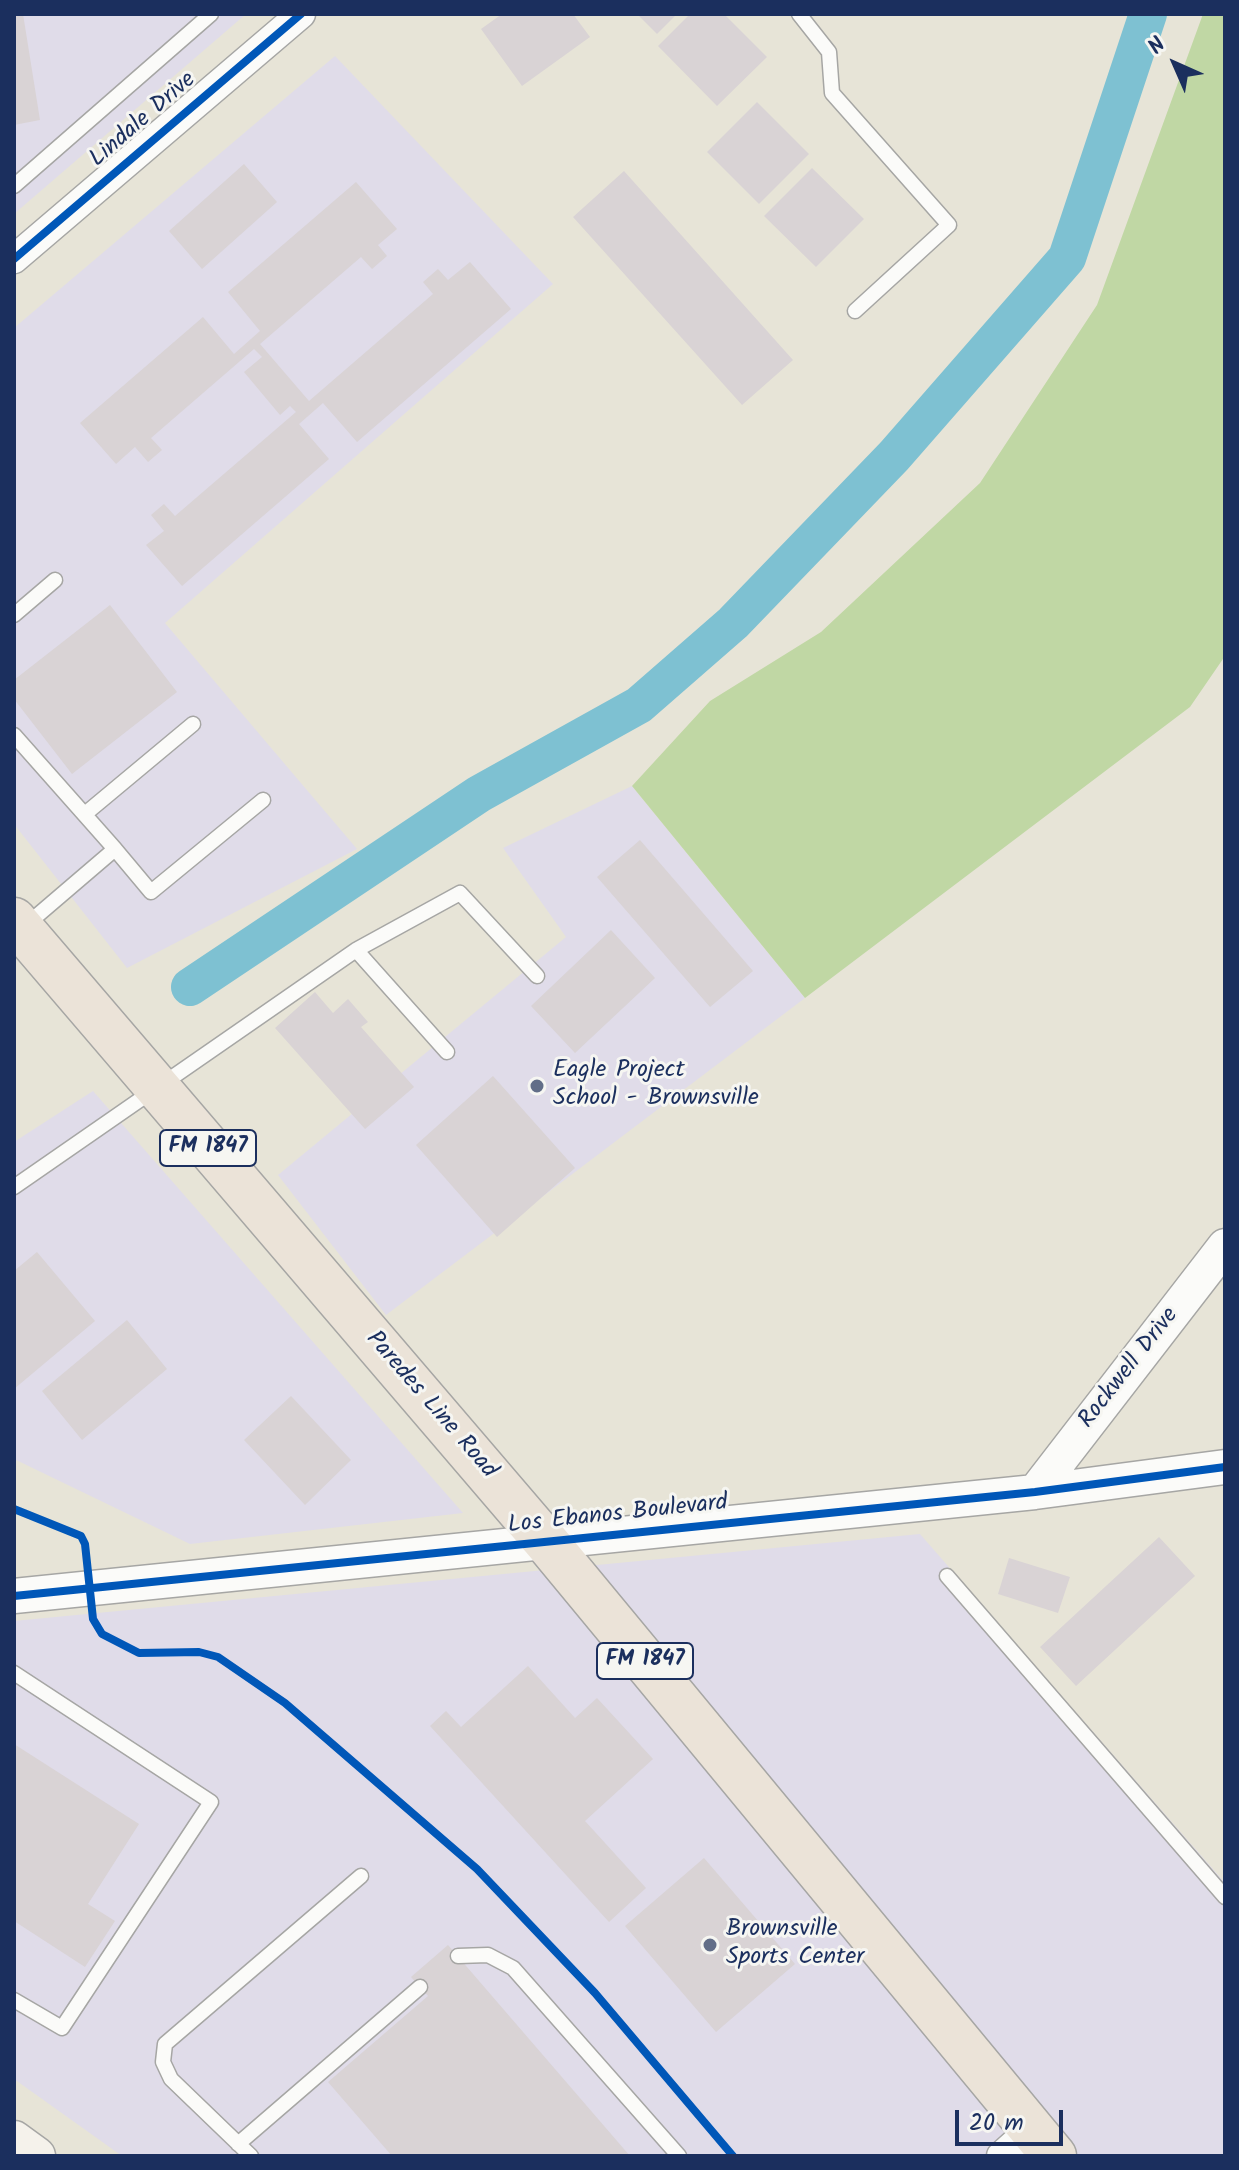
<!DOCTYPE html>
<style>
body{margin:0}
#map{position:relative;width:1239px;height:2170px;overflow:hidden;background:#e7e4d7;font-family:Kalam,sans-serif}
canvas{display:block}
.frame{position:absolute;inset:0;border:16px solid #1b2f5e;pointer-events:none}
.north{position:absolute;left:1135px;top:24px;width:80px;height:80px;-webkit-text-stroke:6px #f6f6f2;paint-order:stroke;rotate:315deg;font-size:22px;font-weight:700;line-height:32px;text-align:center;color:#1b2f5e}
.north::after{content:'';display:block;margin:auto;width:28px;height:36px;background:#1b2f5e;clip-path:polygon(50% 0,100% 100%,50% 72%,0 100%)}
.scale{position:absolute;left:955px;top:2110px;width:108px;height:36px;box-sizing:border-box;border:4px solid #1b2f5e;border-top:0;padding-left:10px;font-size:24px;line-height:28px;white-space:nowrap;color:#1b2f5e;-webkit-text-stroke:6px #f6f6f2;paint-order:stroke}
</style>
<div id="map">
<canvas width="1239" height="2170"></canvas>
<div class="frame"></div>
<div class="north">N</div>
<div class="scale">20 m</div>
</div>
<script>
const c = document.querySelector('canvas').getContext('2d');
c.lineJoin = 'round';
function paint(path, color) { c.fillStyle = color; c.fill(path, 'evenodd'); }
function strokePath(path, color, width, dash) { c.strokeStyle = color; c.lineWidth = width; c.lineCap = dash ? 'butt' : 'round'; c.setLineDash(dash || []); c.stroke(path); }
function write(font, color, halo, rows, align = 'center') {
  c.font = font + ' Kalam,sans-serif'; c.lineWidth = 6; c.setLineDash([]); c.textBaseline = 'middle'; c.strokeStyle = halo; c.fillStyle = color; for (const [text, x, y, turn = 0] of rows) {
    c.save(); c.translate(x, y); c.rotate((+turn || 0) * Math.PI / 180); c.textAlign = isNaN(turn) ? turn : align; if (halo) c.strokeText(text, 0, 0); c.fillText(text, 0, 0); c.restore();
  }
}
paint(new Path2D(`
 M14,14H246L14,214Z
 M335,56L553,284L165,623L357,849L127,968L14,824V328Z
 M632,786L805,998L386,1315L278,1175L566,937L503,848Z
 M93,1091L463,1513L190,1544L14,1459V1142Z
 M920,1534L1225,1883V2156H122L14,2079V1621Z`), '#e0dce9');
paint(new Path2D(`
 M1203,14H1225V656L1190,707L805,998L632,786L710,701L821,632L980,483L1097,305Z`), '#c0d7a4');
strokePath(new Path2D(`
 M190,987L479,794L639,705L733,623L894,456L1067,258L1148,14`), '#7ec1d2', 38);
paint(new Path2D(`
 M14,14H23L40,120L14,125Z
 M502,14H573L590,37L522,86L481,29Z
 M637,14H677L657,34Z
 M690,14H724L767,57L717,106L658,46Z
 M757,102L809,154L759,204L707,152Z
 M244,164L277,202L202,269L169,231Z
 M812,168L864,219L816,267L764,216Z
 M624,171L793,360L742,405L573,217Z
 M356,182L397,229L378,245L387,256L372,269L361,257L260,344L309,401L433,294L423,282L438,269L448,280L470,262L511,309L357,442L323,403L299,424L329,459L182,586L146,545L164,531L151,515L164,504L175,516L296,412L290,406L280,415L244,372L262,357L254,349L151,438L162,450L148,462L135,447L116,464L80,423L203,317L234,354L260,331L228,292Z
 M110,605L177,692L72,774L14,699V680Z
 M640,840L753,971L710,1007L597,877Z
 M611,930L655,978L575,1053L531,1006Z
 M315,992L333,1013L348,999L368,1022L361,1027L414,1087L365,1129L275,1028Z
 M493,1076L575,1168L497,1237L416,1145Z
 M37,1252L95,1321L14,1389V1271Z
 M127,1320L167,1369L82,1440L42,1391Z
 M291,1396L351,1460L305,1505L244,1440Z
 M1159,1537L1195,1576L1076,1686L1040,1647Z
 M1009,1558L1070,1577L1058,1613L998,1594Z
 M528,1666L575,1718L597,1698L653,1759L585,1821L646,1888L609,1922L430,1726L446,1711L461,1727Z
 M14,1744L139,1824L88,1904L115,1921L85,1967L14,1921Z
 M704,1858L795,1964L716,2032L625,1926Z
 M448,1945L630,2156H392L328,2082L428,1996L411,1977Z`), '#d9d3d5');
const service = new Path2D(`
 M799,14L829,52L832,93L949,225L855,311
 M14,186L211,14
 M14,615L55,580
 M14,735L115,849
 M85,814L193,724
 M25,926L115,849L151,892L263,800
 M356,950L447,1052
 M14,1187L356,950L460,893L537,976
 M947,1576L1225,1897
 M14,1673L211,1802L62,2028L14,2000
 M458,1956L488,1955L513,1968L679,2156
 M238,2144L420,1987
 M251,2156L171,2079L163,2062L165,2044L361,1876`);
const minor = new Path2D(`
 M14,259L301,14
 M1001,2156L1031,2129`);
const tertiary = new Path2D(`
 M1035,1492L1225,1246
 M14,1596L1035,1492L1225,1467`);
const secondary = new Path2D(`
 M14,2140L36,2156`);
const primary = new Path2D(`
 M14,920L548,1544L1054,2156`);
strokePath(service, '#a6a6a4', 17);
strokePath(minor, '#a6a6a4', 31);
strokePath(tertiary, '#a6a6a4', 37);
strokePath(secondary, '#a6a6a4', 41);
strokePath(primary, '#a6a6a4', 47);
strokePath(service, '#fbfbf9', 14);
strokePath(minor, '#fbfbf9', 28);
strokePath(tertiary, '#fbfbf9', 34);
strokePath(secondary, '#f5f2eb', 38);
strokePath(primary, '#ebe3d8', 44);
strokePath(new Path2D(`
 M14,259L301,14
 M14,1509L81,1536L85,1544L93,1619L102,1634L139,1653L199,1652L218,1657L285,1703L477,1869L595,1993L733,2156
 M14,1596L1035,1492L1225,1467`), '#0057b8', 8);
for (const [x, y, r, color] of [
 [537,1086,8,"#626e88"],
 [710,1945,8,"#626e88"]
]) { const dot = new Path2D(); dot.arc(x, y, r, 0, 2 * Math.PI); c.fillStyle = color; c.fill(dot); strokePath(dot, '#f6f6f2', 3); }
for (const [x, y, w] of [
 [208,1148,96],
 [645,1661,96]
]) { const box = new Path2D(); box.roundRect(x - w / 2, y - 18, w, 36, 6); c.fillStyle = '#f6f6f2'; c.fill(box); strokePath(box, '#1b2f5e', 2); }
write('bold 22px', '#1b2f5e', null, [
 ["FM 1847",208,1148],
 ["FM 1847",645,1661]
]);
write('24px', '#1b2f5e', '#f6f6f2', [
 ["Lindale Drive",144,121,-41],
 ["Rockwell Drive",1130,1369,-52],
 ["Paredes Line Road",430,1406,49],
 ["Los Ebanos Boulevard",618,1516,-6]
]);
write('24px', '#1b2f5e', '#f6f6f2', [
 ["Eagle Project",553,1072],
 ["School - Brownsville",553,1100],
 ["Brownsville",726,1931],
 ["Sports Center",726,1959]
], 'left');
</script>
